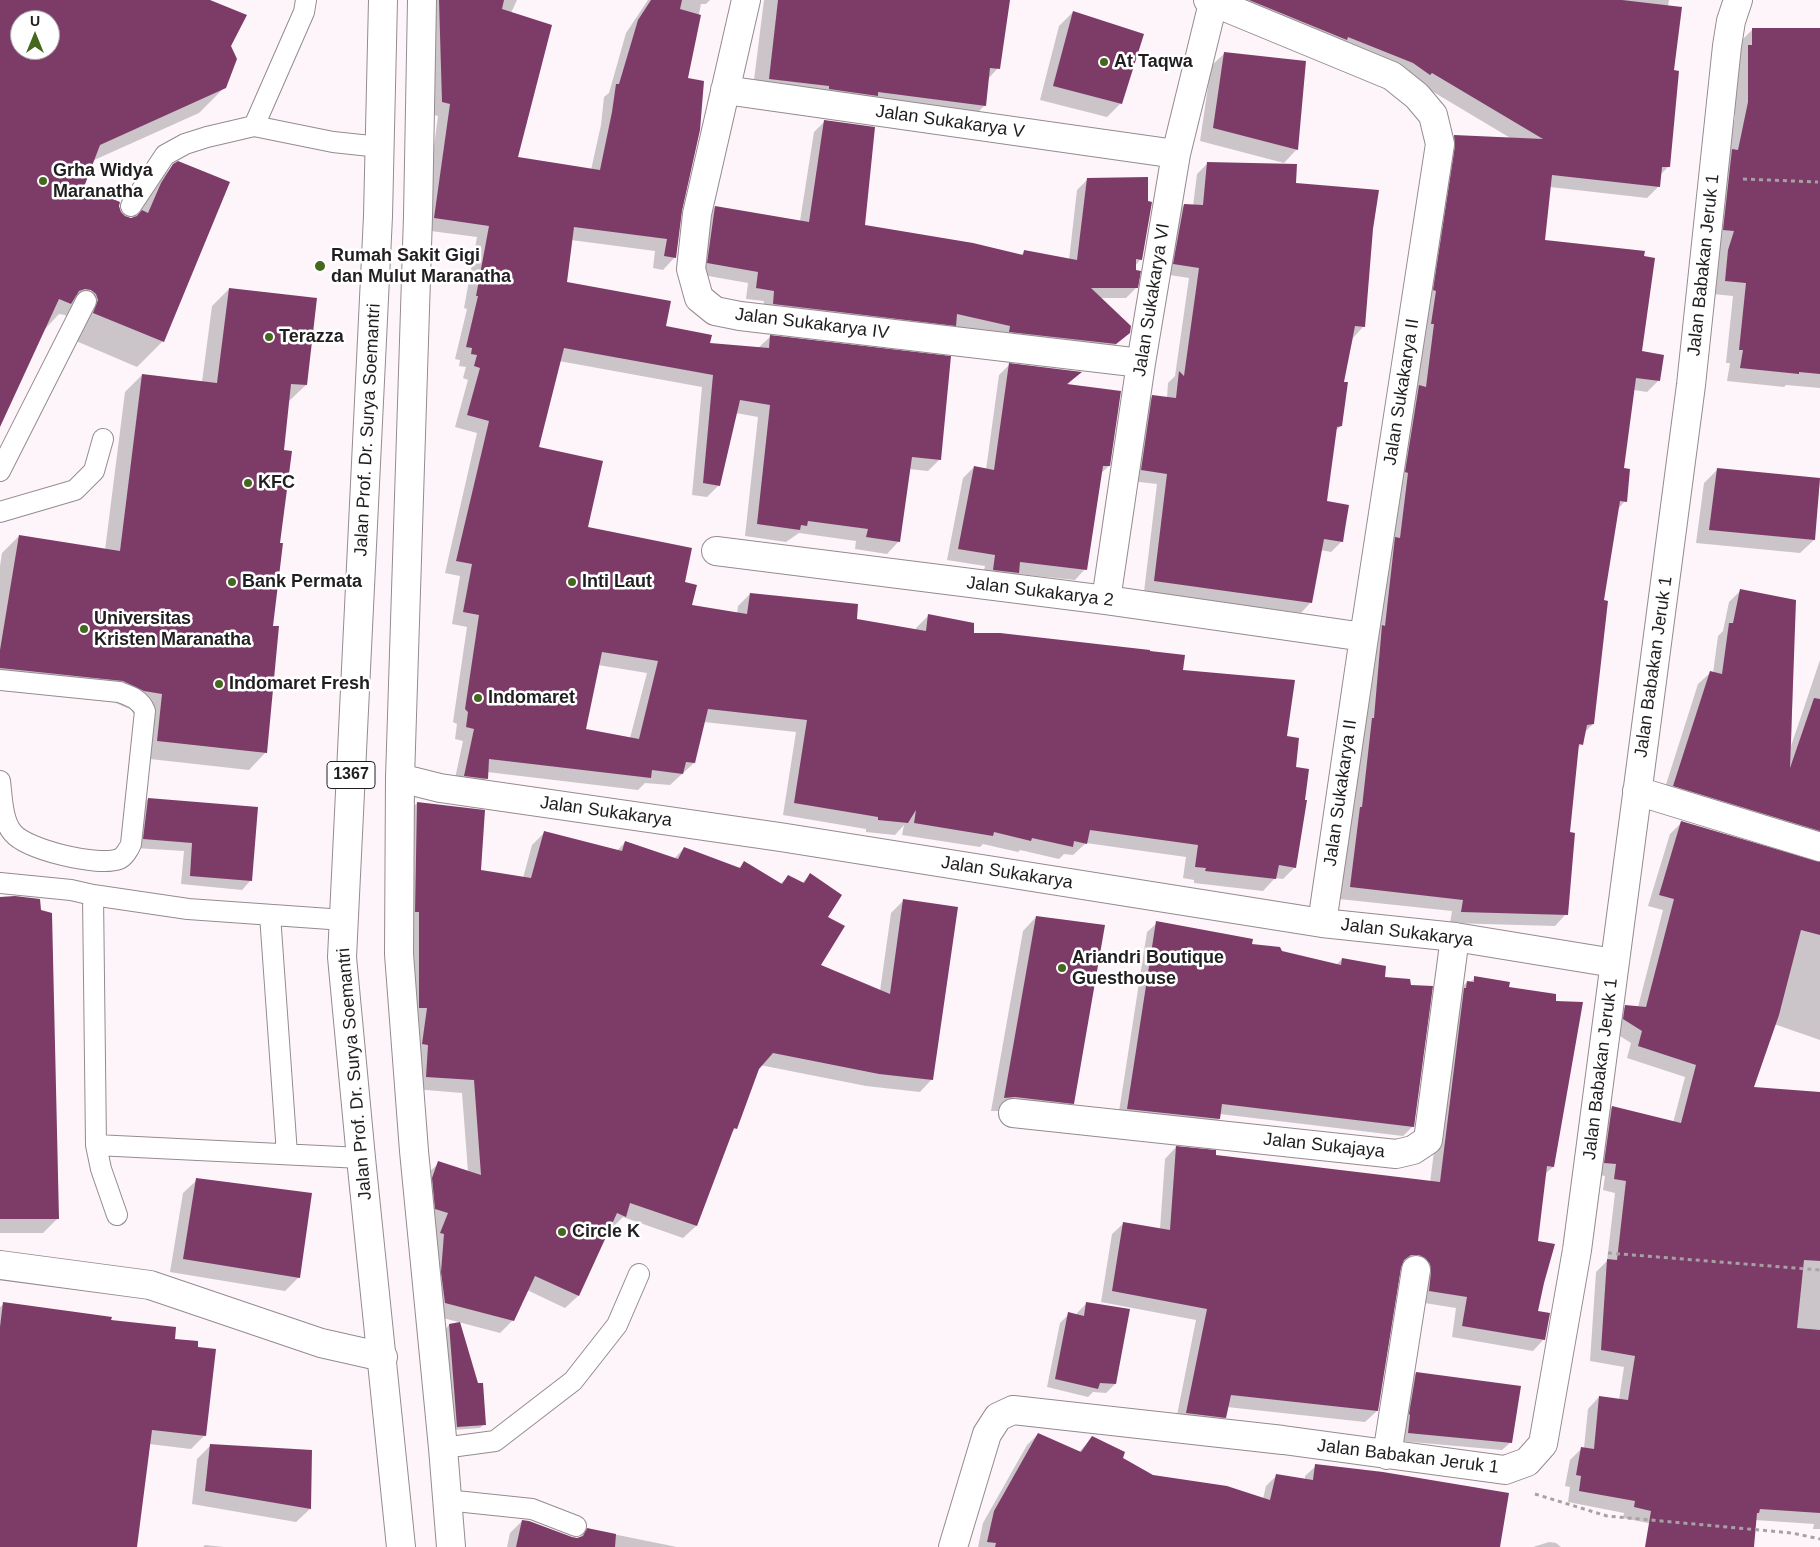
<!DOCTYPE html>
<style>
body{margin:0}
#map{position:relative;width:1820px;height:1547px;overflow:hidden;background:#fef5fa;font-family:Arial,sans-serif}
canvas{display:block}
.north{position:absolute;left:10px;top:10px;width:50px;height:50px;box-sizing:border-box;background:#fff;border:1px solid #a6a5a6;border-radius:50%;rotate:0deg;font-size:14px;font-weight:700;line-height:20px;text-align:center;color:#211e20}
.north::after{content:'';display:block;margin:auto;width:18px;height:22px;background:#45671e;clip-path:polygon(50% 0,100% 100%,50% 72%,0 100%)}
</style>
<div id="map">
<canvas width="1820" height="1547"></canvas>
<div class="north">U</div>
</div>
<script>
const c = document.querySelector('canvas').getContext('2d');
c.lineJoin = 'round';
function paint(path, color) { c.fillStyle = color; c.fill(path, 'evenodd'); }
function strokePath(path, color, width, dash) { c.strokeStyle = color; c.lineWidth = width; c.lineCap = dash ? 'butt' : 'round'; c.setLineDash(dash || []); c.stroke(path); }
function write(font, color, halo, rows, align = 'center') {
  c.font = font + ' Arial,sans-serif'; c.lineWidth = 5; c.setLineDash([]); c.textBaseline = 'middle'; c.strokeStyle = halo; c.fillStyle = color; for (const [text, x, y, turn = 0] of rows) {
    c.save(); c.translate(x, y); c.rotate((+turn || 0) * Math.PI / 180); c.textAlign = isNaN(turn) ? turn : align; if (halo) c.strokeText(text, 0, 0); c.fillText(text, 0, 0); c.restore();
  }
}
paint(new Path2D(`
 M0,0H207L230,46L225,87L199,113L92,161L82,187L118,206L119,212L124,217L132,219L136,210L148,191L174,165L163,341L137,367L69,338L70,320L65,315L59,314L45,329L0,412ZM20,20H50V50H20Z
 M426,0H517L511,13L517,158L591,170L601,125L604,97L609,93L626,33L648,0H710L706,4H701L686,79L681,210L675,257L663,270L653,268L655,251L571,240L566,283L665,327L709,344L758,348L770,337L940,459L928,471L909,469L899,541L887,554L855,549L856,541L799,533L786,542L745,536L758,417L736,413L719,485L707,497L692,495L702,387L559,361L537,448L587,528L684,583L691,606L737,614L738,606L750,594L856,620L916,631V628L928,616L973,634L1182,671L1286,737L1295,769V867L1283,879L1275,878L1263,891L1194,883V880L1183,878L1186,857L1086,843L1073,855L1064,854L1059,859L1020,850L1018,852L983,844L980,847L902,835L904,825L895,835L866,832V829L783,815L796,732L704,722L694,763L670,785L645,783L638,790L487,772L486,779L474,791L453,788L463,741L455,739L457,724L453,722L467,627L452,624L460,576L445,573L477,433L455,427L468,380L463,378L466,367L459,366L460,360L455,359L467,309L464,308L477,237L423,230L438,116L431,114ZM598,665L647,673L630,738L584,730Z
 M764,0H1008L998,68L988,79L985,105L967,123L752,96Z
 M1208,0H1669L1668,6L1673,71L1668,167L1660,175L1659,186L1647,198L1550,187L1544,241L1641,352L1659,380L1647,392L1634,390L1623,469L1625,501L1618,509L1603,601L1593,724L1584,733L1581,744L1578,748L1568,833L1566,914L1555,926L1450,923L1452,911L1339,899L1348,820L1352,817L1361,731L1407,398L1416,389L1443,147L1454,136L1512,139L1420,84Z
 M1073,12L1121,103L1107,117L1040,100L1059,26Z
 M1753,29H1820V388L1786,385L1784,387L1727,381L1730,363H1726L1733,296L1712,294L1714,265L1721,244L1710,243L1735,117V59L1739,43Z
 M1225,53L1297,149L1284,163L1200,141L1211,66Z
 M825,121L863,226L1020,256L1024,252L1069,260L1077,190L1088,179L1141,259L1135,266L1137,287L1126,298H1100L1129,333L1104,355L1000,337L953,326L944,336L762,315L764,301L746,299L748,283L697,274L705,218L715,207L800,221L814,132Z
 M1208,163L1294,184L1371,229L1363,327L1353,338L1342,383L1341,426L1335,431L1325,502L1342,541L1331,552L1321,550L1311,602L1301,613L1144,592L1157,484L1131,481L1142,407L1153,396L1167,398L1168,383L1175,376L1189,278L1163,274L1173,216L1184,205L1193,206L1197,174Z
 M229,289L306,385L288,402L282,451L271,627L266,752L249,770L141,758L146,711L127,708L105,698L0,687V566L2,553L19,536L105,550L125,392L142,375L202,382L212,306Z
 M1009,365L1079,373L1067,385L1109,466L1100,474L1085,569L1075,580L1017,574L1007,584L982,580L985,566L947,560L963,478L974,467L986,470L999,375Z
 M1717,470L1820,479L1814,540L1800,553L1696,543L1704,483Z
 M1740,591L1795,601L1791,746L1820,660V848L1662,797L1698,684L1710,673H1713L1718,636L1723,631L1729,602Z
 M148,799L251,880L242,890L181,884L184,851L135,848L139,808Z
 M417,803L484,811L480,871L523,878L532,845L544,833L617,851L625,842L674,859L684,848L738,869L745,863L780,884L788,877L802,883L810,875L826,918L819,965L880,991L891,913L904,900L932,1079L920,1092L866,1086L760,1065L736,1128L731,1133L696,1226L683,1238L623,1217L612,1228L609,1227L578,1296L565,1308L527,1290L513,1320L500,1333L432,1315L428,1246L436,1225L423,1221L426,1175L439,1163L468,1172L462,1093L414,1089L404,816Z
 M1682,822L1820,863V1040L1774,1024L1752,1088L1820,1094V1529H1813L1814,1524L1755,1520L1743,1542L1623,1518L1624,1513L1568,1502L1570,1487L1565,1486L1570,1460L1582,1448H1584L1588,1409L1599,1397L1619,1400L1624,1367L1590,1361L1596,1272L1607,1261L1615,1193L1603,1190L1605,1176L1593,1174L1601,1119L1612,1107L1673,1123L1685,1077L1627,1058L1631,1043L1612,1031L1614,1018L1626,1006L1638,1007L1663,910L1648,906L1670,834Z
 M0,898L58,1218L43,1233H0Z
 M1036,917L1073,1103L1059,1117L1000,1111H991L1023,931Z
 M1157,923L1336,965L1342,959L1384,978L1413,1126L1403,1136L1220,1114L1219,1119L1209,1129L1118,1118L1147,932Z
 M1475,978L1554,1002L1582,1003L1553,1167L1545,1174L1537,1242L1542,1283L1537,1312L1544,1339L1533,1351L1452,1337L1456,1308L1418,1302L1407,1266H1400L1377,1411L1365,1422L1227,1407L1225,1417L1213,1429L1175,1425L1196,1320L1101,1302L1112,1234L1124,1223L1160,1229L1165,1159L1176,1147L1215,1156L1430,1183L1453,1001L1456,993L1467,982L1469,983Z
 M197,1180L299,1277L285,1291L170,1272L183,1193Z
 M4,1304L110,1321L173,1340L205,1435L191,1449L149,1444L136,1547H0V1307Z
 M1086,1304L1115,1384L1106,1393L1093,1392L1088,1397L1047,1387L1060,1323L1069,1314L1077,1315V1313Z
 M449,1325L484,1424L480,1428L453,1430L445,1330Z
 M1416,1373L1511,1442L1502,1450L1400,1441L1408,1381Z
 M1038,1434L1079,1452L1093,1437L1121,1458L1152,1476L1263,1499L1266,1486L1277,1475L1305,1480V1476L1316,1466L1499,1547H978L983,1523L1027,1445Z
 M211,1445L310,1509L296,1522L192,1504L197,1459Z
 M522,1521L572,1538L578,1539L588,1529L677,1547H507L510,1533Z
 M1549,1542L1556,1543L1561,1547H1533Z
 M205,1545L224,1547H203Z`), '#0003');
paint(new Path2D(`
 M0,0H210L247,15L231,46L237,59L226,88L100,145L84,187L120,202L119,206L121,212L125,216L131,218L137,216L142,210L148,213L161,183L173,164L178,161L230,182L164,342L93,313L98,300L96,294L91,290L85,289L79,291L71,304L59,299L0,427ZM20,20H50V50H20Z
 M439,0H504L502,9L552,25L518,157L600,170L612,112L616,84H619L638,20L651,0H682L680,9L701,15L688,78L704,81L700,130L682,211L676,258L664,256L667,239L574,227L567,282L671,301L666,326L712,335L710,343L769,348L770,335L951,356L941,460L912,457L900,542L866,537L868,529L808,521L807,526L801,525L800,530L757,524L770,405L740,400L720,486L703,483L713,375L564,348L539,447L603,461L588,527L692,548L685,582L697,585L692,605L747,614L750,593L858,604L857,619L926,631L928,614L974,623V633H1000L1150,650V651L1185,655L1183,670L1295,680L1287,736L1299,738L1296,767L1309,769L1305,800H1307L1296,868L1279,865L1276,879L1205,871L1206,868L1195,867L1198,845L1090,830L1087,844L1074,841L1073,847L1032,838L1031,841L994,832L993,836L914,823L916,810L908,823L878,820V817L794,803L807,720L708,709L695,763L686,762L683,774L652,770L651,778L489,759L488,779L464,776L474,729L466,727L468,712L465,709L479,615L463,612L472,564L456,561L489,421L467,415L480,368L474,366L477,355L471,354L472,348L466,347L478,296H476L489,226L434,218L450,104L442,102ZM602,652L658,661L639,739L586,729Z
 M778,0H1010L1000,69L990,68L986,106L878,92V96L829,89V86L769,79Z
 M1249,0H1622L1682,7L1674,70L1679,71L1670,167H1662L1660,187L1552,175L1545,240L1645,251L1644,256L1655,258L1642,351L1664,355L1660,381L1636,378L1624,468L1630,469L1627,502L1620,501L1604,600L1608,601L1594,724L1587,725L1583,745L1579,744L1570,832L1575,833L1568,915L1461,912L1463,900L1350,887L1360,807H1362L1372,718H1374L1382,625L1385,626L1395,537L1400,538L1408,473L1405,472L1419,385L1426,387L1434,324H1431L1436,291L1433,290L1455,146L1454,135L1543,139L1432,73L1430,75L1413,63L1348,37L1347,40Z
 M1073,11L1144,34L1122,104L1053,86Z
 M1752,28H1820V374L1799,372V374L1740,368L1743,350H1739L1746,283L1725,281L1728,250L1734,231L1723,230L1732,149L1738,150L1748,102V45H1752Z
 M1224,52L1306,61L1298,150L1213,128Z
 M824,120L875,127L865,225L973,243L1023,255L1024,250L1077,260L1087,178L1148,177V201L1152,202L1142,260L1136,259V270L1141,271L1138,288H1091L1131,326L1130,333L1116,344L1009,332L1010,326L957,314L956,326L773,304L774,291L756,288L758,272L707,263L715,206L809,222Z
 M1207,162L1297,164L1296,183L1379,190L1373,229L1365,327L1355,326L1344,382H1348L1342,426L1337,427L1327,501L1349,505L1345,529L1343,542L1324,539L1312,603L1154,581L1167,474L1141,470L1152,395L1176,398L1179,371L1184,376L1199,268L1173,264L1184,204L1203,205Z
 M229,288L317,298L307,385L291,384L284,450L292,451L280,543H283L273,626H279L267,753L157,741L162,694L144,691L123,681L0,668V650L19,535L120,551L142,374L217,383Z
 M1009,363L1082,372L1067,384L1121,391L1110,466H1103L1087,570L1020,562L1019,573L993,570L995,555L958,549L974,466L994,470Z
 M1717,468L1820,478L1815,540L1709,530Z
 M1740,589L1796,600L1790,768L1814,698L1820,699V831L1673,786L1710,671L1722,674L1729,623H1733Z
 M148,798L258,807L252,881L190,876L192,843L143,839Z
 M417,802L485,810L481,870L531,878L544,831L622,851L625,841L678,859L684,847L740,868L744,861L782,884L788,875L804,883L810,873L842,895L828,917L845,926L821,965L890,994L903,899L958,907L933,1080L879,1074L773,1053L759,1069L737,1129L734,1128L697,1226L630,1203L626,1217L617,1213L579,1296L535,1276L514,1321L445,1303L441,1272L444,1234L440,1233L448,1213L435,1209L432,1178L438,1161L481,1175L474,1080L426,1077L428,1045L422,1044L427,1008H419V912H415Z
 M1681,821L1820,862V935L1801,930L1779,1015L1754,1087L1820,1092V1261L1804,1260L1797,1328L1820,1330V1513L1760,1509L1759,1513H1757L1754,1547H1645L1651,1511L1634,1507L1635,1501L1579,1491L1581,1476L1576,1475L1581,1447L1594,1449L1599,1396L1628,1400L1635,1356L1601,1350L1607,1259L1617,1260L1626,1181L1614,1179L1616,1164L1604,1163L1612,1106L1681,1123L1696,1065L1638,1046L1642,1031L1623,1019L1625,1005L1646,1007L1674,899L1659,895Z
 M15,896L40,899L41,910L52,913L59,1219H0V897Z
 M1036,916L1105,925L1074,1104L1015,1097L1004,1098Z
 M1156,921L1253,939L1252,944L1280,947L1282,951L1341,965L1342,958L1386,966L1385,977L1410,979L1411,985L1433,986L1414,1127L1222,1104L1220,1119L1127,1109Z
 M1474,976L1510,982L1509,987L1556,994V1001L1583,1002L1554,1167L1547,1166L1538,1241L1555,1244L1544,1283L1538,1311L1550,1313L1545,1340L1462,1326L1467,1297L1429,1291L1431,1272L1430,1264L1425,1258L1419,1255H1411L1404,1260L1401,1268L1378,1411L1231,1395L1226,1418L1186,1413L1207,1309L1112,1291L1123,1222L1170,1230L1176,1146L1216,1150V1155L1440,1182L1464,988H1466L1467,981L1474,982Z
 M196,1178L312,1193L300,1278L183,1259Z
 M3,1302L112,1317L111,1320L176,1327L175,1339L198,1341V1347L216,1349L206,1436L152,1430L137,1547H0V1327Z
 M1086,1302L1130,1309L1116,1384L1100,1383L1098,1389L1055,1379L1068,1312L1084,1316Z
 M460,1322L478,1383H483L486,1425L457,1427L449,1324Z
 M1416,1372L1521,1386L1512,1443L1408,1433L1410,1415L1409,1414Z
 M1038,1433L1081,1452L1092,1436L1125,1452L1123,1458L1153,1475L1227,1486L1270,1500L1276,1474L1313,1480L1315,1464L1383,1472L1509,1493L1500,1547H995L996,1543L987,1542L994,1511Z
 M210,1444L312,1450L311,1509L205,1491Z
 M522,1520L529,1521L572,1537L577,1538L583,1536L587,1528L616,1534L615,1547H516Z`), '#7d3c68');
const lane = new Path2D(`
 M254,126L304,12L306,0
 M131,206L165,155L185,144L207,137L254,126L333,142L380,147
 M0,471L86,301
 M0,512L75,490L94,471L103,439
 M0,680L119,692C130,696 140,699 145,711L131,844C129,849 124,857 119,859C99,867 27,850 13,833C2,821 2,796 0,781
 M0,883L71,890L93,895
 M270,915L287,1154
 M96,1145L361,1158
 M117,1215L101,1169L96,1145L93,895L188,909L344,920
 M443,1448L495,1441L573,1381L617,1325L639,1274
 M446,1500L532,1509L576,1526`);
const street = new Path2D(`
 M746,0L697,214L691,269L699,298L715,311L740,316L1141,363
 M1208,0L1392,76L1417,96L1433,115L1440,144L1364,637L1322,923
 M725,90L1176,154
 M716,551L1106,600L1364,637
 M1106,600L1141,363L1176,154L1213,3
 M400,778L440,788L780,837L1322,923L1455,937L1614,963
 M1637,791L1820,847
 M1013,1113L1396,1154L1413,1150L1428,1140L1455,937
 M0,1265L150,1285L321,1343L383,1357
 M1387,1455L1416,1270
 M953,1547L987,1434L998,1417L1013,1410L1283,1440L1505,1470L1527,1462L1543,1444L1577,1250L1691,385L1727,46L1731,21L1738,0`);
const primary = new Path2D(`
 M383,0L378,216L342,957L361,1158L401,1547
 M422,0L418,216L400,778L399,954L414,1151L443,1448L451,1547`);
strokePath(lane, '#948b90', 22);
strokePath(street, '#948b90', 30);
strokePath(primary, '#948b90', 30);
strokePath(new Path2D(`
 M1743,179L1818,182
 M1608,1253L1820,1270
 M1535,1494L1607,1516L1792,1533L1820,1539`), '#a7a0a4', 3, [4, 4]);
strokePath(lane, '#fff', 20);
strokePath(street, '#fff', 28);
strokePath(primary, '#fff', 28);
for (const [x, y, r, color] of [
 [1104,62,5,"#45671e"],
 [43,181,5,"#45671e"],
 [320,266,6,"#45671e"],
 [269,337,5,"#45671e"],
 [248,483,5,"#45671e"],
 [232,582,5,"#45671e"],
 [572,582,5,"#45671e"],
 [84,629,5,"#45671e"],
 [219,684,5,"#45671e"],
 [478,698,5,"#45671e"],
 [1062,968,5,"#45671e"],
 [562,1232,5,"#45671e"]
]) { const dot = new Path2D(); dot.arc(x, y, r, 0, 2 * Math.PI); c.fillStyle = color; c.fill(dot); strokePath(dot, '#fff', 2); }
for (const [x, y, w] of [
 [351,775,48]
]) { const box = new Path2D(); box.roundRect(x - w / 2, y - 13.5, w, 27, 4); c.fillStyle = '#fff'; c.fill(box); strokePath(box, '#211e20', 1); }
write('bold 16px', '#211e20', null, [
 ["1367",351,775]
]);
write('bold 18px', '#211e20', '#fff', [
 ["At Taqwa",1114,62],
 ["Grha Widya",53,171],
 ["Maranatha",53,192],
 ["Rumah Sakit Gigi",331,256],
 ["dan Mulut Maranatha",331,277],
 ["Terazza",279,337],
 ["KFC",258,483],
 ["Bank Permata",242,582],
 ["Inti Laut",582,582],
 ["Universitas",94,619],
 ["Kristen Maranatha",94,640],
 ["Indomaret Fresh",229,684],
 ["Indomaret",488,698],
 ["Ariandri Boutique",1072,958],
 ["Guesthouse",1072,979],
 ["Circle K",572,1232]
], 'left');
write('18px', '#211e20', '#fff', [
 ["Jalan Sukakarya V",950,122,8],
 ["Jalan Babakan Jeruk 1",1704,265,-84],
 ["Jalan Sukakarya VI",1152,300,-81],
 ["Jalan Sukakarya IV",812,324,7],
 ["Jalan Sukakarya II",1402,392,-81],
 ["Jalan Prof. Dr. Surya Soemantri",368,430,-87],
 ["Jalan Sukakarya 2",1040,592,7],
 ["Jalan Babakan Jeruk 1",1654,667,-82],
 ["Jalan Sukakarya II",1341,793,-82],
 ["Jalan Sukakarya",606,812,8],
 ["Jalan Sukakarya",1007,873,9],
 ["Jalan Sukakarya",1407,933,7],
 ["Jalan Babakan Jeruk 1",1601,1069,-83],
 ["Jalan Prof. Dr. Surya Soemantri",355,1074,-95],
 ["Jalan Sukajaya",1324,1146,6],
 ["Jalan Babakan Jeruk 1",1408,1457,7]
]);
</script>
